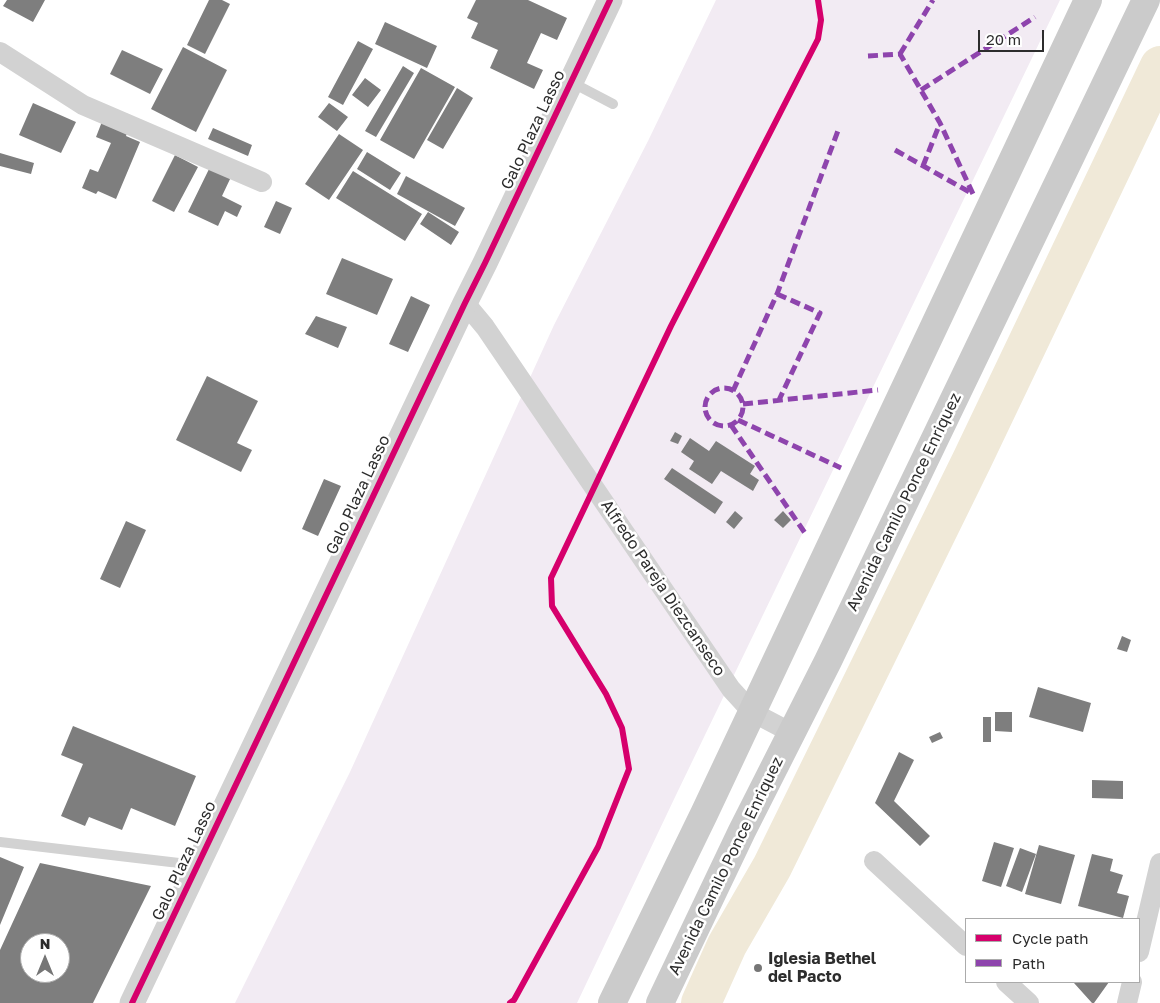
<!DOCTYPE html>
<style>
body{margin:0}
#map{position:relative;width:1160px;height:1003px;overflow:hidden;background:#fff;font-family:"Golos Text",sans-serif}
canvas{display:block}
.legend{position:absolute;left:965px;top:918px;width:175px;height:65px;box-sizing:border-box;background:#fff;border:1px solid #ababab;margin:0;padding:6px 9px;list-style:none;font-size:15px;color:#2d2d2d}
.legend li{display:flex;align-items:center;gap:10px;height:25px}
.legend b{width:25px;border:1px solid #ababab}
.north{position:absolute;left:20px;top:933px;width:50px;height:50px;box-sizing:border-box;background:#fff;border:1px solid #ababab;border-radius:50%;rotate:0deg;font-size:14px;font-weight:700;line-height:20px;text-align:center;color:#2d2d2d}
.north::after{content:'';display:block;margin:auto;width:18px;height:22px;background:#767676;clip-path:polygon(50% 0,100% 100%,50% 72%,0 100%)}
.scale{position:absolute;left:978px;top:30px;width:66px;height:22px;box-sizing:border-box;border:2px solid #2d2d2d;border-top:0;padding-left:6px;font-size:15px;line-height:18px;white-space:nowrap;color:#2d2d2d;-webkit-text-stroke:4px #fff;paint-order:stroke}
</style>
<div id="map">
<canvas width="1160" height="1003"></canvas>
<ul class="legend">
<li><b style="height:6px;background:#d6006c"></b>Cycle path</li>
<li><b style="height:6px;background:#8e44ad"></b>Path</li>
</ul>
<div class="north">N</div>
<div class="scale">20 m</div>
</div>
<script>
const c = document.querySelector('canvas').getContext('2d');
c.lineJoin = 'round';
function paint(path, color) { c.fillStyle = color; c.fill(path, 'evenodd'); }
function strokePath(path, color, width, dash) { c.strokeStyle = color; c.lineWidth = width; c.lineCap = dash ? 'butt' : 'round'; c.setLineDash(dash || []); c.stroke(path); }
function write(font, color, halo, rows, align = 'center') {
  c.font = font + ' "Golos Text",sans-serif'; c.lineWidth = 5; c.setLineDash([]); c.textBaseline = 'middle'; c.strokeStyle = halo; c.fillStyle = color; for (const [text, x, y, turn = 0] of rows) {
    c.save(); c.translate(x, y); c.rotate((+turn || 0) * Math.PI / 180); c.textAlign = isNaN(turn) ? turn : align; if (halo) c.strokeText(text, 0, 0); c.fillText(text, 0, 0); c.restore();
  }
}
paint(new Path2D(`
 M716,0H1060L676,795L577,1003H235L350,772L554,325L648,141Z`), '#f2ebf3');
strokePath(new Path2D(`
 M701,1003L727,945L772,867L972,460L1160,66`), '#f0e9d8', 40);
paint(new Path2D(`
 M7,0H45L33,22L3,6Z
 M209,0H222L230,4L205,54L187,45Z
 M476,0H528L567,18L557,40L541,33L527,63L543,70L534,89L490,68L498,50L471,38L478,23L467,18Z
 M385,22L437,46L427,68L375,44Z
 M358,41L373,49L343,105L328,97Z
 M183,47L227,70L196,132L151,109Z
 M122,50L163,69L150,94L110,74Z
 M403,66L414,73L376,137L365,131Z
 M421,68L455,87L414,159L380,140Z
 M365,78L381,90L368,107L352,95Z
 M457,88L473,98L443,149L427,140Z
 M33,103L76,122L61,153L19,135Z
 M329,103L348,117L337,131L318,117Z
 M103,119L128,130L126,136L140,142L116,199L98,191L96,194L82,188L90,169L98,172L111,143L96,137Z
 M213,128L252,145L248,156L208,139Z
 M339,134L363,150L329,200L305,184Z
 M367,152L401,173L390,190L357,169Z
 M0,153L34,163L31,174L0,166Z
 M175,155L198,167L174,212L152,201Z
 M210,167L231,177L222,196L242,206L237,217L225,211L218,226L188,212Z
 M353,171L422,214L405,241L336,198Z
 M406,176L465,208L455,226L397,194Z
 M276,201L292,208L280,234L264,227Z
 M428,212L459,232L451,245L420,224Z
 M342,258L393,279L377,315L326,294Z
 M411,296L430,305L408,352L389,344Z
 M316,316L347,327L338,348L305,334Z
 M207,376L258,401L237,443L252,450L241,472L176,440Z
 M675,432L682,436L678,444L670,441Z
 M690,438L709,451L716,441L755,466L750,474L759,480L753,491L721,471L712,484L689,469L694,461L681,452Z
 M672,468L723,502L715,514L664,479Z
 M324,479L341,486L318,536L302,529Z
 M735,511L743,518L734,529L726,522Z
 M783,511L791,520L783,528L774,520Z
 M126,521L146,530L120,588L100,579Z
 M1122,636L1131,640L1127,652L1117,649Z
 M1038,687L1091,703L1083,732L1029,717Z
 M995,712H1012V732L995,731Z
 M983,717H991V742H983Z
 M73,726L196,776L175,826L131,808L122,830L89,817L85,826L61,816L83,764L61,755Z
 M940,732L943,738L932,743L929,737Z
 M899,752L914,760L894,801L930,836L920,846L875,803Z
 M1092,780L1123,781V799L1092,798Z
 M994,842L1014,848L1001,887L982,881Z
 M1039,845L1075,855L1061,904L1025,894Z
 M1020,848L1036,854L1022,892L1006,886Z
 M1092,854L1113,859L1110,871L1123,875L1117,893L1129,896L1123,918L1078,906Z
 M0,857L24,867L0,925Z
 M40,863L151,886L93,1003H0V950ZM30,943H60V973H30Z
 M1075,982H1109L1094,1003H1092L1074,983Z`), '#7e7e7e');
strokePath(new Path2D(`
 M571,82L613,104
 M0,842L196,865`), '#d2d2d2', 10);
strokePath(new Path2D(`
 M0,52L83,105L262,182
 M465,303L485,327L731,689L752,712L792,733
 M874,861L966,946
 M1139,952L1160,863
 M1006,982L1029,1003
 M1127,1003L1132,982`), '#d2d2d2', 20);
strokePath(new Path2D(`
 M132,1003L465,303L485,263L610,0`), '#d2d2d2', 25);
strokePath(new Path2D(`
 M612,1003L704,814L1088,0
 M660,1003L742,831L828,661L1146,0`), '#cbcbcb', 28);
strokePath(new Path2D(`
 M900,54L933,0
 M868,56L900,54L940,123L973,194
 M921,90L1035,17
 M895,150L973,194
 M923,166L940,123
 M777,294L820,313L779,400
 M705 407a19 19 0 1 1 38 0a19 19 0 1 1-38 0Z
 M733,391L777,294L839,128
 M743,404L878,390
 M738,420L841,468
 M731,425L807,536`), '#8e44ad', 5, [10, 5]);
strokePath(new Path2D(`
 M132,1003L465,303L485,263L610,0
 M510,1003L514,1000L598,847L629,769L622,728L606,694L552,606L551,578L671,326L818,39L821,20L818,0`), '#d6006c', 6);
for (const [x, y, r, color] of [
 [758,968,5,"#767676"]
]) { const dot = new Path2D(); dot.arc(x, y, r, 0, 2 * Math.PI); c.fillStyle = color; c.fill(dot); strokePath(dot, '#fff', 2); }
write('16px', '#2d2d2d', '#fff', [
 ["Galo Plaza Lasso",533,130,-65],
 ["Galo Plaza Lasso",358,495,-65],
 ["Avenida Camilo Ponce Enriquez",904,502,-64],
 ["Alfredo Pareja Diezcanseco",663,588,56],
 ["Galo Plaza Lasso",184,861,-65],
 ["Avenida Camilo Ponce Enriquez",726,866,-64]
]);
write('bold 16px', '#2d2d2d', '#fff', [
 ["Iglesia Bethel",768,959],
 ["del Pacto",768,977]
], 'left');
</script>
